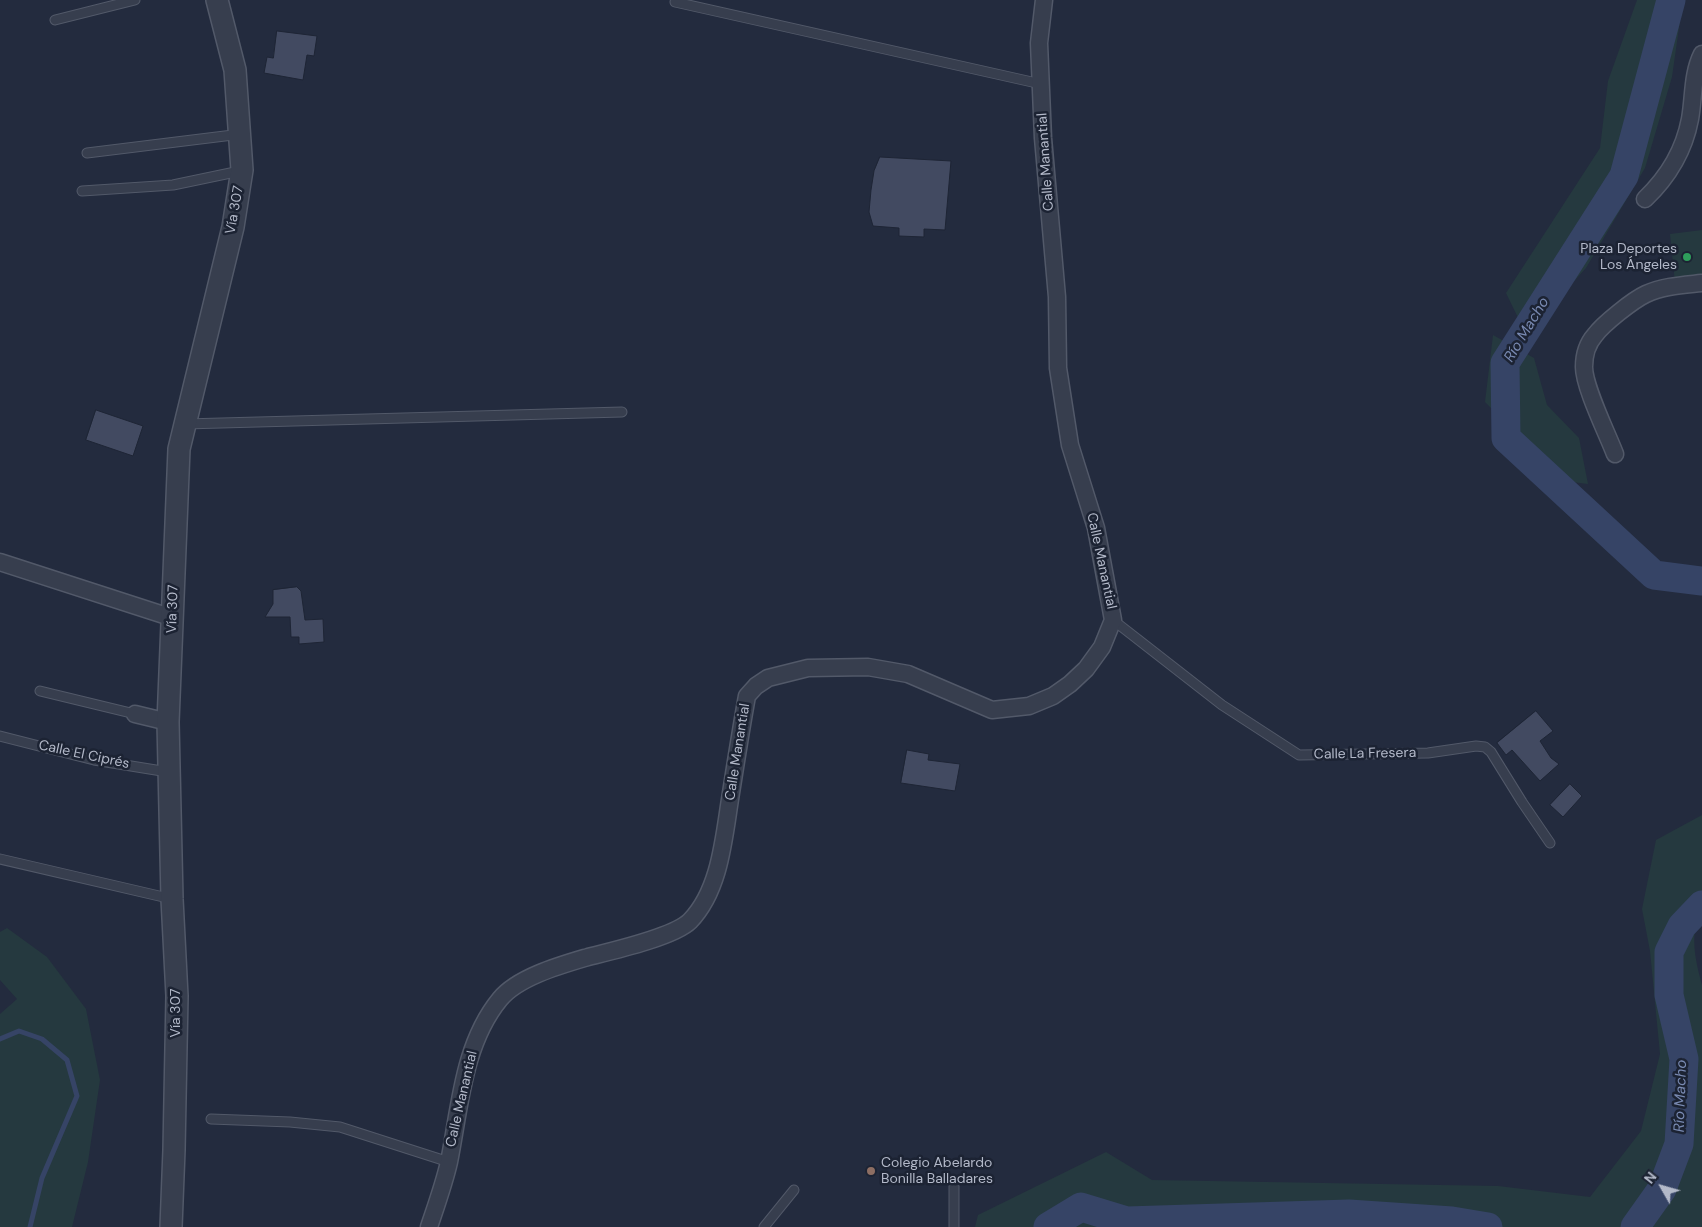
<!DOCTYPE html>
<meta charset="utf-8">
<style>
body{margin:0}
#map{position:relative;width:1702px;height:1227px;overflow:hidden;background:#232b3e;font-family:"DM Sans",sans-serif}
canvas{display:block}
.north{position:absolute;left:1637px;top:1162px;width:50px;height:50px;-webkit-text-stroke:4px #1c2333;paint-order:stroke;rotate:308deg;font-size:14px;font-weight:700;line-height:20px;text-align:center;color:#b3b9c9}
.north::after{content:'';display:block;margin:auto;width:18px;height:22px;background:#b3b9c9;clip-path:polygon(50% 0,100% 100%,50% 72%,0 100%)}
</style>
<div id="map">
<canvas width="1702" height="1227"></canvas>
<div class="north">N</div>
</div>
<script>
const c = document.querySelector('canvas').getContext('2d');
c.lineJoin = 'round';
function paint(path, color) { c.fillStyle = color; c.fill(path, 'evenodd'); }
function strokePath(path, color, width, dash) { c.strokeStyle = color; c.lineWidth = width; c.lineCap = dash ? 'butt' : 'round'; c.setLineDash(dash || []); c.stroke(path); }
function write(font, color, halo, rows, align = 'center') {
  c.font = font + ' "DM Sans",sans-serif'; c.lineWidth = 5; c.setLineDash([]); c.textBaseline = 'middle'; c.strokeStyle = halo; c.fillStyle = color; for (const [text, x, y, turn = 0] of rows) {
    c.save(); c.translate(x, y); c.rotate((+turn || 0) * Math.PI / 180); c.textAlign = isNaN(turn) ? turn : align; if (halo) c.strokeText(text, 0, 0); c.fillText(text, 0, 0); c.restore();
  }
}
paint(new Path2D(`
 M1637,0H1683L1672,77L1645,168L1586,268L1526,334L1506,293L1600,148L1608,81Z
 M1702,230V280L1675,283L1670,234Z
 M1493,335L1534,358L1547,405L1579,438L1588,484L1564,481L1485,402Z
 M1702,815V908C1689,935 1695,958 1702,985V1227H975L978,1215L1106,1152L1152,1180L1498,1186L1590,1197L1641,1131L1660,1054L1650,951L1642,909L1656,840Z
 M7,928L47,957L86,1009L100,1080L88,1162L72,1227H0V1014L17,999L0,980V932Z`), '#25393f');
strokePath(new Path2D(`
 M0,1039L19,1031L42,1039L67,1060L77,1096L42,1178L30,1227`), '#364466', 5);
strokePath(new Path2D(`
 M1671,0L1624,176L1505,363L1506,438L1654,575L1702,581
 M1048,1227L1081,1207L1127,1221L1349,1214L1452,1221L1488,1227
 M1635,1227L1662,1189L1679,1144L1684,1059L1669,995V952L1682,926L1702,905`), '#364466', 29);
const building = new Path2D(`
 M277,31L317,36L314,56L307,55L303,80L264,73L267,57L273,58Z
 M880,157L951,161L945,230L924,229V237L899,236V228L873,226L869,212L871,190L874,171Z
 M96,410L143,426L133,456L86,440Z
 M297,587L301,591L305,620L323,619L324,642L299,644V637H291L290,617H265L273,604V590Z
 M1536,711L1553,731L1540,741L1551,758L1559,764L1540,781L1512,750L1506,755L1497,743Z
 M907,750L929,754L928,760L960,764L955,791L901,783Z
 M1570,784L1582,796L1563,817L1550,805Z`);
paint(building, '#424a61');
strokePath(building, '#1e2535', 1);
const service = new Path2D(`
 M675,2L1041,84
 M55,20L135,0
 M87,153L241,134
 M82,191L173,185L240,171
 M185,424L622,412
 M1113,620L1222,705L1299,755L1428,753L1476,746L1485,747L1491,752L1522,802L1550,843
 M40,691L135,714
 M0,736L94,760L168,772
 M0,859L172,899
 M211,1119L290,1122L340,1127L449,1162
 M954,1186V1227
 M764,1227L794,1190`);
const minor = new Path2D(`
 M1645,199C1668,177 1684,151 1690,119C1694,97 1692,74 1702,54
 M1615,454C1607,433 1584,387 1584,367C1584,355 1587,344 1595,335C1603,324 1633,300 1646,294C1663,286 1684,285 1702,283
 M0,562L173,618
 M135,714L168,722
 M429,1227C436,1206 444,1184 449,1162C460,1107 463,1044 500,999C518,977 561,965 588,957C612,951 674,937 690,921C721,889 724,835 731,793C736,761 741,729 747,696L756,686L768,678L808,668L868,667L908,674L992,710L1029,706L1053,696L1070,684L1086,669L1102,647L1113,620L1096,528L1070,445L1058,368L1057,297L1043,138L1039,43L1044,0`);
const tertiary = new Path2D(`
 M171,1227L174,1150L177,996L172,899L168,722L179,449L233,227L242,170L235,70L217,0`);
strokePath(service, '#525969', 11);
strokePath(minor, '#525969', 19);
strokePath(tertiary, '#525969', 24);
strokePath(service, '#373e4e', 9);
strokePath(minor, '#373e4e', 16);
strokePath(tertiary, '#373e4e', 21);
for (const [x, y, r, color] of [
 [1687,257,5,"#2e9e5b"],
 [871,1171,5,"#8d6e63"]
]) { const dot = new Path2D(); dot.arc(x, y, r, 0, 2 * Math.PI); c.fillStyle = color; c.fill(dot); strokePath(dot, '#1c2333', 2); }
write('14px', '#b3b9c9', '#1c2333', [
 ["Calle Manantial",1046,162,-94],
 ["Vía 307",235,210,-80],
 ["Calle Manantial",1101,561,78],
 ["Vía 307",173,609,-88],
 ["Calle Manantial",738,752,-81],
 ["Calle La Fresera",1365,754,-1],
 ["Calle El Ciprés",84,755,12],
 ["Vía 307",176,1013,-90],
 ["Calle Manantial",462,1099,-77]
]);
write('14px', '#b3b9c9', '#1c2333', [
 ["Plaza Deportes",1677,249],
 ["Los Ángeles",1677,265],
 ["Colegio Abelardo",881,1163,"left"],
 ["Bonilla Balladares",881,1179,"left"]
], 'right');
write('italic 15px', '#798ab2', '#1c2333', [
 ["Río Macho",1527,330,-59],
 ["Río Macho",1681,1096,-88]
]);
</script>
